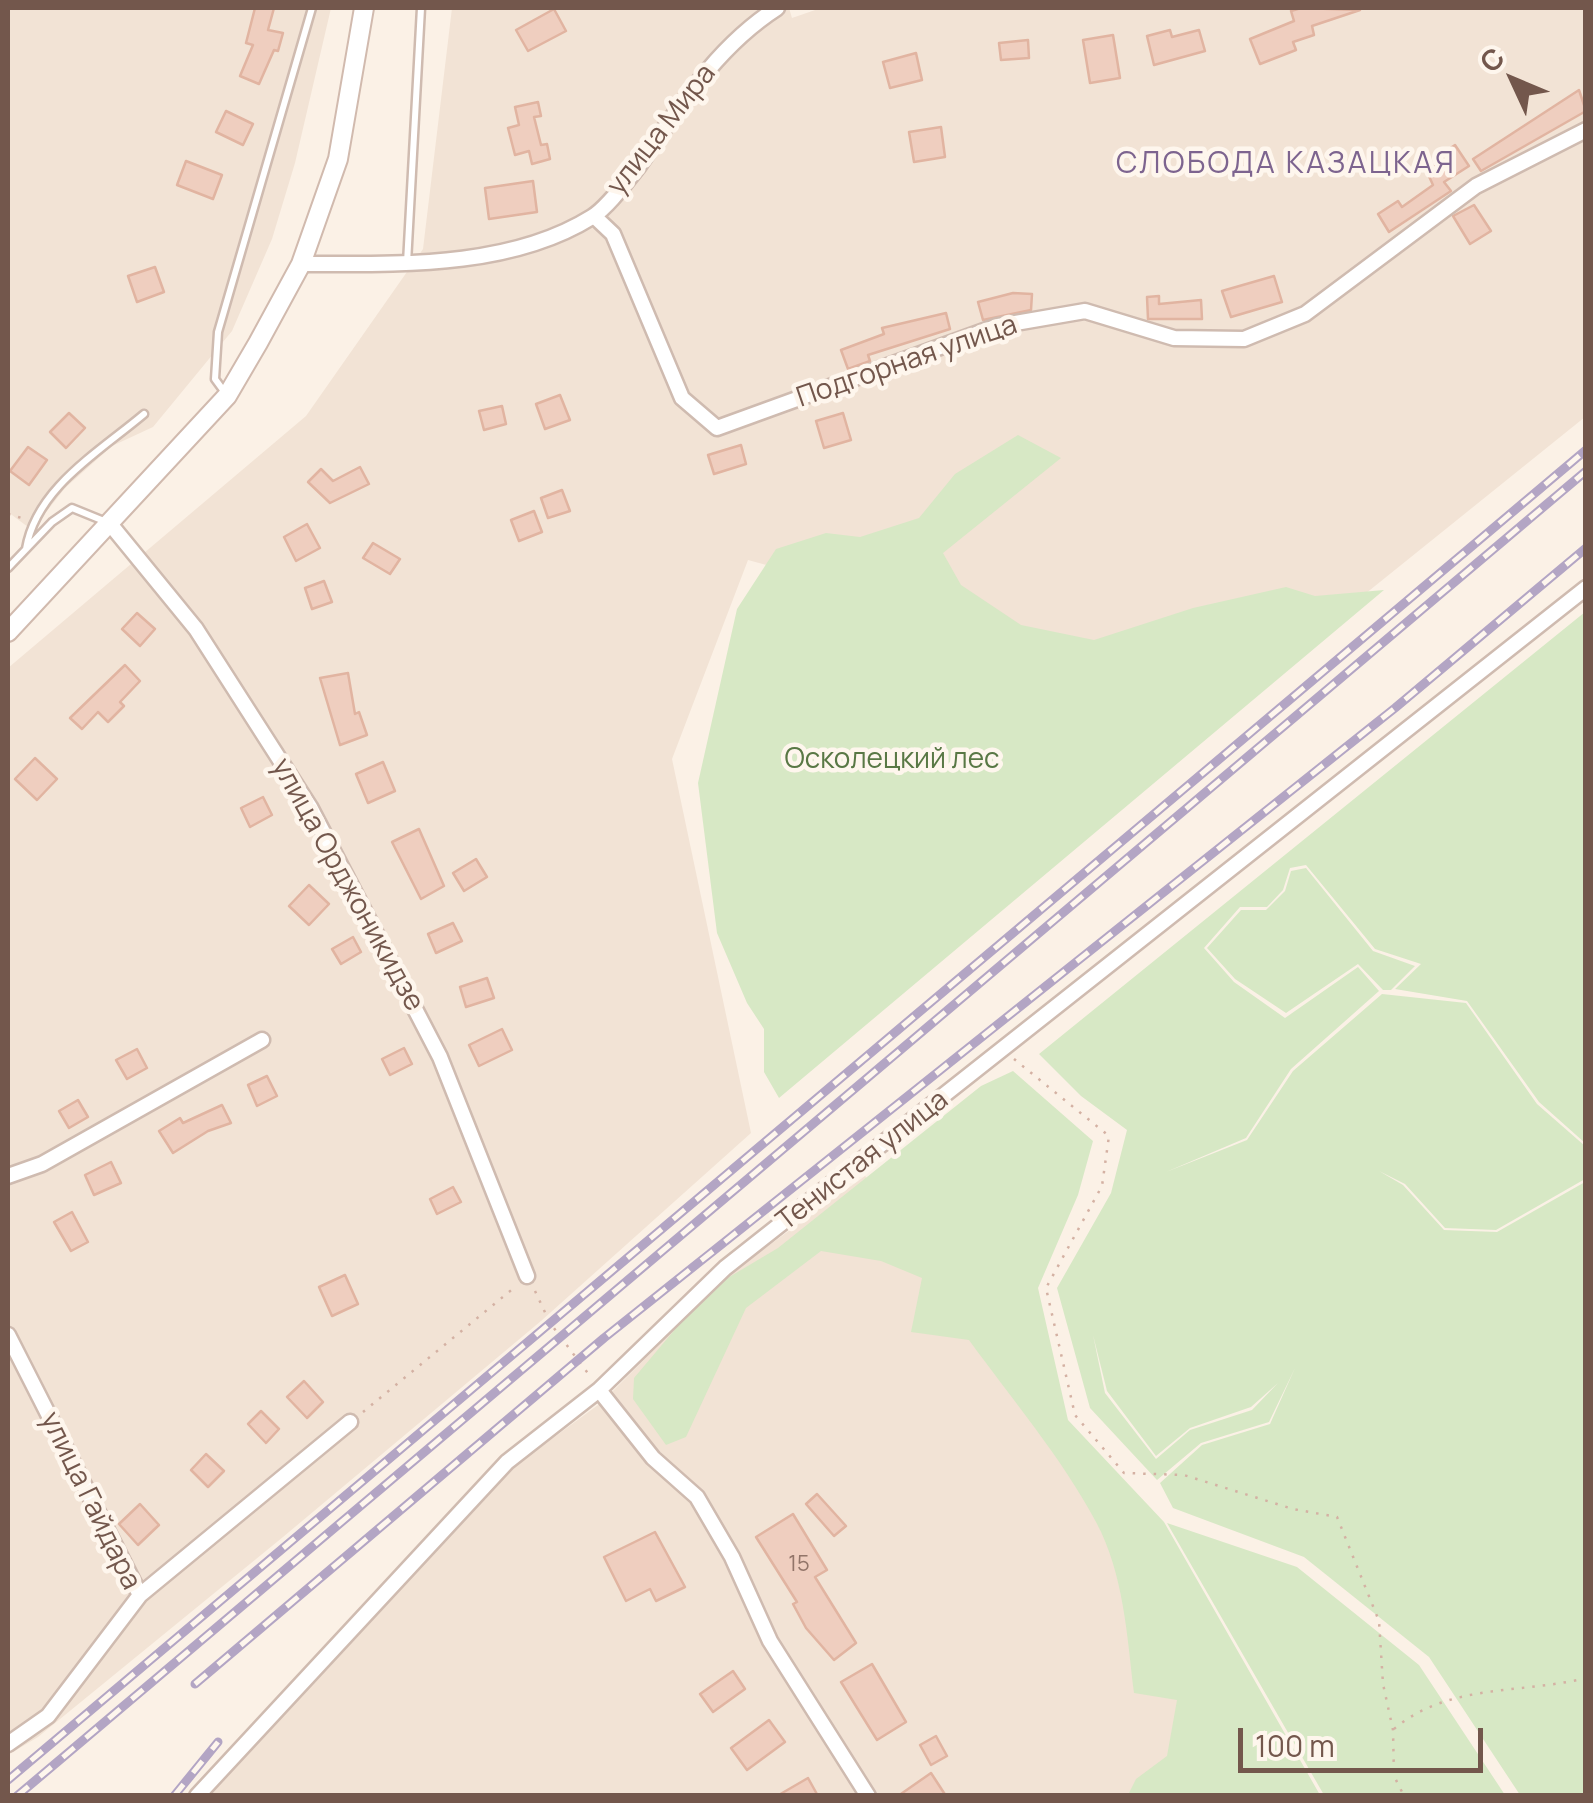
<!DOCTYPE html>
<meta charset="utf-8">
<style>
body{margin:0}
#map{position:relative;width:1593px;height:1803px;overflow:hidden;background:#fbf1e6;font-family:Manrope,sans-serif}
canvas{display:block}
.frame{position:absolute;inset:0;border:10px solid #73574c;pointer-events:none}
.north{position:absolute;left:1463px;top:30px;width:100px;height:100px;-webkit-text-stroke:8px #fef6ed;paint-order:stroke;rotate:314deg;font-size:28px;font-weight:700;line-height:40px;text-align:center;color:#73574c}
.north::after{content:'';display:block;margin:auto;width:35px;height:45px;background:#73574c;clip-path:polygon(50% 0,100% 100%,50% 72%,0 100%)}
.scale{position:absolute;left:1238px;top:1728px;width:245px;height:45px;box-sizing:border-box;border:5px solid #73574c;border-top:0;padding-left:12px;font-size:30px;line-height:35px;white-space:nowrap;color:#73574c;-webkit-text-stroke:8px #fef6ed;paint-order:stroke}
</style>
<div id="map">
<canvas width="1593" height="1803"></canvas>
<div class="frame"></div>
<div class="north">С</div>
<div class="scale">100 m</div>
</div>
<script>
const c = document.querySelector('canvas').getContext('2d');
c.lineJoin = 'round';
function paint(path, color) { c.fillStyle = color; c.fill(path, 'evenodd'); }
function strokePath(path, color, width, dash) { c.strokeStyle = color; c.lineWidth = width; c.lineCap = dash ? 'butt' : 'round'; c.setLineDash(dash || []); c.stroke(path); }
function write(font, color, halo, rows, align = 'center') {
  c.font = font + ' Manrope,sans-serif'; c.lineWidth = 9; c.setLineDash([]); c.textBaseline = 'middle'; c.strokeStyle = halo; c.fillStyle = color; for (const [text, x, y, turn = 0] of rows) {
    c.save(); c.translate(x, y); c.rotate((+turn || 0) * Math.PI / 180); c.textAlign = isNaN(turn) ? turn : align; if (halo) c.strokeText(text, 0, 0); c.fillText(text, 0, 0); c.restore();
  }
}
paint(new Path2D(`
 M8,8H331L295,163L272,239L232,331L153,427L112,446L65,488L32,530L8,512Z
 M452,8H789L792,18L821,8H1585V417L1329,623L1185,679L748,560L672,759L751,1133L541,1321L283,1537L38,1737L8,1755V668L306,416L423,249Z
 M865,1176L1001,1308L1215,1723L1175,1795L209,1796L511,1469L602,1402L729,1274Z`), '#f2e3d5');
paint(new Path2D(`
 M1018,435L1061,458L943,553L961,585L1021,625L1094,640L1193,608L1286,587L1315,596L1384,590L779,1098L764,1072V1029L747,1003L717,933L698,783L737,609L776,549L826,533L860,537L919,518L955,474Z
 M1585,612V1143L1539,1102L1467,1001L1395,989L1421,964L1375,949L1306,865L1290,868L1283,890L1267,907H1240L1204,948L1234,982L1285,1018L1358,967L1379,991L1291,1069L1246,1138L1166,1172L1247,1140L1293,1071L1382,994L1466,1003L1537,1104L1585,1146V1179L1496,1230L1445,1228L1405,1184L1379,1171L1403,1185L1444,1230L1497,1232L1585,1182V1795H1520L1429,1657L1304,1557L1173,1508L1160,1483L1202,1445L1270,1424L1295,1368L1269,1422L1201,1443L1157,1480L1090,1408L1057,1288L1111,1193L1127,1130L1081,1096L1039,1054ZM1093,1335L1107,1391L1156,1456L1190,1428L1251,1407L1278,1383L1252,1410L1190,1430L1156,1459L1105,1393Z
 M1306,868L1373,951L1415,966L1391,990H1383L1358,964L1286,1013L1235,979L1207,948L1241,910H1266L1285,891L1291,871Z
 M1013,1071L1093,1141L1078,1195L1038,1288L1068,1420L1164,1522L1320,1795H1128L1136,1779L1167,1756L1177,1700L1134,1693C1127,1636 1124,1574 1096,1522C1062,1458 1011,1398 969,1340L911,1332L922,1278L881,1261L821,1251L746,1308L686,1437L666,1445L633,1399L634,1378L709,1289L778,1248L981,1086Z
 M1167,1523L1297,1567L1419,1665L1505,1795H1324Z`), '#d7e8c5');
const building = new Path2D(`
 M255,8H274L268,30L283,33L278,51L274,50L259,84L240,76L253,45L246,43Z
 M1301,8L1360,10L1312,26L1314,35L1293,42L1296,50L1260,64L1250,39L1294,21L1291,11Z
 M554,9L566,31L528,51L516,30Z
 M1170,30L1172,37L1199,30L1205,51L1154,65L1147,36Z
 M1113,35L1120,78L1090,83L1083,40Z
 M1028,40L1029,58L1001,60L999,43Z
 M916,53L922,80L890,88L883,62Z
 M1579,90L1586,111L1481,171L1473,159Z
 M538,102L541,116L534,117L541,145L547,144L550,159L532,164L529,151L515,155L508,128L519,125L515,107Z
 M226,111L253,124L243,145L216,132Z
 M941,127L945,157L914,162L909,132Z
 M1455,145L1469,166L1444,182L1451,191L1389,232L1378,214L1398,201L1402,207L1433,185L1427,172L1438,163L1435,158Z
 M186,161L222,175L213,199L177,185Z
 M533,181L537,212L489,219L485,188Z
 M1474,205L1491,231L1470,244L1453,216Z
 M155,267L164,292L137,302L128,276Z
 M1274,276L1282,302L1231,317L1222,291Z
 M1013,293L1032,294L1031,310L983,320L978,302Z
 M1159,296V304L1201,300L1202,319H1148L1147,297Z
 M946,313L950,329L868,355L870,361L848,369L841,350L884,334L882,328Z
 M560,395L570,420L545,429L536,404Z
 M502,406L506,424L484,430L479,411Z
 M69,413L85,428L66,448L50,432Z
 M843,413L851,440L824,448L816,421Z
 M741,445L746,464L714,474L708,455Z
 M28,447L47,460L29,485L10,471Z
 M360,467L369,484L330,503L308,482L321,469L333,481Z
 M562,490L570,511L548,518L541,498Z
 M534,511L542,532L519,541L511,520Z
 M307,524L320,548L296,561L284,537Z
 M373,543L400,559L390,574L363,558Z
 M324,581L332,602L312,609L305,588Z
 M137,613L155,629L140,646L122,629Z
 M125,665L140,681L120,702L124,706L108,722L98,712L82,729L70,718Z
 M348,673L355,714L359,712L367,735L340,745L320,678Z
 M35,758L57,779L37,800L15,779Z
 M383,762L395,791L368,803L356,774Z
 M263,797L272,815L250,827L241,808Z
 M419,829L444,886L421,899L392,842Z
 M476,859L487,877L464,891L453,873Z
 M309,885L329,904L309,925L289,906Z
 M453,923L462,941L436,953L428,934Z
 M353,937L361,952L341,964L332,949Z
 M487,978L494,998L466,1007L460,987Z
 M502,1029L512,1050L479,1066L469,1045Z
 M404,1048L412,1064L390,1075L382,1059Z
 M137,1049L147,1068L127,1079L116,1060Z
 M267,1076L277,1096L257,1106L248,1085Z
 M78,1100L88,1117L69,1128L59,1111Z
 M222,1105L231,1123L208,1131L173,1153L159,1131L180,1118L183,1123Z
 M111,1162L121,1183L94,1195L85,1175Z
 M453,1187L461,1202L437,1214L430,1199Z
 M72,1212L88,1242L71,1251L54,1222Z
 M345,1275L358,1304L332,1316L319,1287Z
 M304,1381L323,1402L307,1418L287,1397Z
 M261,1411L279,1429L266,1443L248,1424Z
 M206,1454L224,1471L208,1487L191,1470Z
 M817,1494L846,1526L834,1536L806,1504Z
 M140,1504L159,1525L138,1545L119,1524Z
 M793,1514L827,1570L815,1577L856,1643L834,1660L806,1628L793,1604L797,1602L756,1537Z
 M655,1532L685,1587L656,1601L650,1589L626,1601L604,1557Z
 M872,1664L906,1722L877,1740L841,1682Z
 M733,1671L745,1689L713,1712L700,1694Z
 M769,1720L785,1742L747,1770L731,1748Z
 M936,1736L947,1756L931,1765L920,1745Z
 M931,1773L946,1796H898Z
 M808,1778L818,1796H777Z`);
paint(building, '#efcebf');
strokePath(building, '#e1b4a1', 2.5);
const service = new Path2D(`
 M407,263L421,8
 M226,394L215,379L218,332L312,8
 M26,549C36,488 99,452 144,414
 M8,568L52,522L72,508L104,521`);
const minor = new Path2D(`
 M594,216L613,234L682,398L717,428L998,326L1085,311L1174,338L1244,339L1305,314L1476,186L1586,130
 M301,264C395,264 509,269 592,217C608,207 626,182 638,167C679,108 715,48 777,8
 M111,525L196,629L310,807L440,1057L527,1276
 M8,1176L42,1164L262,1040
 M8,1335L140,1595L48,1716L8,1744
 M599,1390L653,1458L697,1497L732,1557L770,1641L868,1796
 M140,1595L350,1422
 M197,1796L507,1462L599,1390L725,1268L1586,588`);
const secondary = new Path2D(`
 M8,632L227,396L258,343L301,264L338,159L364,8`);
strokePath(service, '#cfbbb0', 11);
strokePath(minor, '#cfbbb0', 19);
strokePath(secondary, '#d1baae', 22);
strokePath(new Path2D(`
 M8,514L25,519
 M1014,1059L1109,1136L1102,1186L1046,1288L1075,1415L1124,1473L1184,1475L1293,1509L1337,1517L1379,1621L1383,1684L1393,1730L1394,1776L1404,1796
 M535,1291L550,1323L590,1376
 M363,1412L515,1287
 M1394,1729C1448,1683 1522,1694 1586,1678`), '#d4b1a3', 2.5, [2.5, 8]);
strokePath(service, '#fff', 6);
strokePath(minor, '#fff', 14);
strokePath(secondary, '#fff', 18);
const rail = new Path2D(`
 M195,1684L604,1338L1395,708L1586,548
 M8,1780L1586,450
 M17,1796L1586,471
 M174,1796L218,1742`);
strokePath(rail, '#b3a5c4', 9);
strokePath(rail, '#fef6ed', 5, [15]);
write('22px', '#927569', null, [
 ["15",799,1565]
]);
write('28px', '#73574c', '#fef6ed', [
 ["улица Мира",662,130,-52],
 ["Подгорная улица",907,362,-19],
 ["улица Орджоникидзе",347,885,61],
 ["Тенистая улица",863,1161,-38],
 ["улица Гайдара",90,1501,64]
]);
write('28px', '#597845', '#fef6ed', [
 ["Осколецкий лес",892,760]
]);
c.letterSpacing = '2.5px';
write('30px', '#7d648f', '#fef6ed', [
 ["СЛОБОДА КАЗАЦКАЯ",1286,165]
]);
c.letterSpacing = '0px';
</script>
